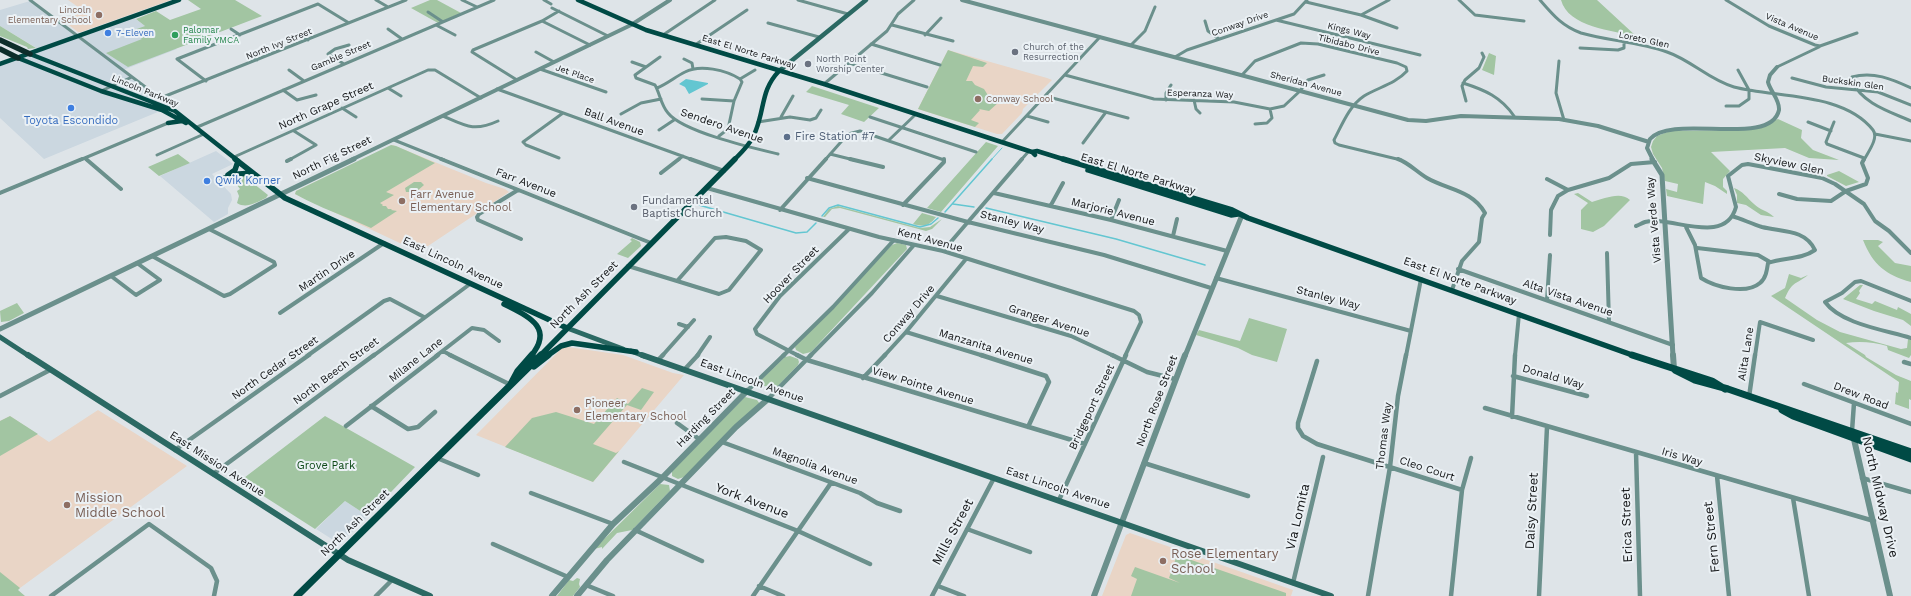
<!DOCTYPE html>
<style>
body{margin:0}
canvas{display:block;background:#dee4e8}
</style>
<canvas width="1911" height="596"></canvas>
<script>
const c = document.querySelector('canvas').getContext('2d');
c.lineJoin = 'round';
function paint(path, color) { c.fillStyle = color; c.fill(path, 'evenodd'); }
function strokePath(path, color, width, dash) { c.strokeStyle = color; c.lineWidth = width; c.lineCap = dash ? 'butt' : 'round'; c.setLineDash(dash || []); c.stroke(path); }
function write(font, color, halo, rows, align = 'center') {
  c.font = font + ' "Work Sans",sans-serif'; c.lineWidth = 4; c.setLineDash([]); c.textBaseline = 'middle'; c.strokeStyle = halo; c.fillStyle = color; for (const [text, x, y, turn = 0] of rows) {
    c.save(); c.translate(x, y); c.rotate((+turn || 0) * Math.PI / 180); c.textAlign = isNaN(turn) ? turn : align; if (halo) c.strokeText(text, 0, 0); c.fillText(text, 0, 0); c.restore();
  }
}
paint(new Path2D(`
 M30,1L78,37L133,17L145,26L131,31L177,49L123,70L160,97L170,107L44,159L0,118V64L40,50L0,26V10Z
 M216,151L233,164L212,174L231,194L232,200L228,208V214L214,222L160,176Z
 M345,501L368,516L343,541L338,543L316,529Z`), '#cbd7e0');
paint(new Path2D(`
 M68,0H171L81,32H78L61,19L77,13L81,9Z
 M948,50L1047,78L1052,80L1023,109L1022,113L1002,134H997L918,109Z
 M393,145L486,183L505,189L509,192L419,252L295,194L296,191Z
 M568,347L623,355L673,373L684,375L593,482L476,435L562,348Z
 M98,410L187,466L9,596H0V421L10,416L49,442Z
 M1130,533L1293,590L1291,596H1102L1126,535Z`), '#e9d5c6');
paint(new Path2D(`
 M188,0H235L262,16L128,67L106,53L142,39L131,31L145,26L136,19L156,11L170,20L201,9Z
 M430,0H437L461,13L438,23L411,8Z
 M1561,0H1597L1636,36C1613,31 1568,27 1561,0Z
 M0,26L36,48L28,49L27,47L0,36Z
 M948,50L987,63L983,67L973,66L966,81H972L975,85L984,89L989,97L999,102L989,111L979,109L980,110L971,120L979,123L975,127L918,109Z
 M1489,53L1496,56L1494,75L1482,70Z
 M812,86L879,108L864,122L841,114L849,105L806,92Z
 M1778,119L1802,130L1801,138L1813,150L1839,160L1809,158L1785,148L1711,152L1730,171L1723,179V187L1727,191V194L1715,186L1705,182L1703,204L1667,196L1666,189L1677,192L1678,184L1665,181L1662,168L1653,154L1651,147L1653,141L1657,136L1670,131L1751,130Z
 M986,142L998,146L941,212L927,208Z
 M391,145L396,146L435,163L386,192L394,195L380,203L383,205L382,206H386L388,209H392L391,210L397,211L371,228C343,215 322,209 295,194L296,191Z
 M178,154L190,163L159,176L148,167Z
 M1839,171L1859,182L1846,186L1827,176V175Z
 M244,176L268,195L266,198C255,203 246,209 237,203L239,196L237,191L240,189L233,180Z
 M414,182H421L424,185L416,192H406L405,188Z
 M1734,188C1743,191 1747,198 1754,204C1760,210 1768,211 1774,217L1761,215L1746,205L1737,203V195Z
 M1578,193L1592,202C1604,199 1620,191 1630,200L1604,226L1593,232L1581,229V210L1588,203L1574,194Z
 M838,206L920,228L930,227L942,219L932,229L926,231L840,208L832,209L825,217H823L829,209Z
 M922,213L936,217C929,226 924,227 913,224Z
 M632,238L640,242L641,246L628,258L617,254L632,241L630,240Z
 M1878,240L1883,242L1878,246L1895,263L1911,266V282C1886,275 1873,265 1863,240Z
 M897,243L906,245L907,249L811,352L803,354L796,350L795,347L892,245Z
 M1789,274L1801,278L1808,275C1796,285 1793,280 1785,298L1817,320L1840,332L1901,349L1907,348L1908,339L1911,340V355L1909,358L1888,350L1887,346C1874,342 1859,341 1846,343L1865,355L1866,357L1896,375L1911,381V400L1909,399V409L1895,404L1896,392L1898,393L1899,382L1771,296L1785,288Z
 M1860,285H1863L1859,291L1860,293L1856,299L1872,304L1875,301L1897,310L1898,307L1911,314V326L1903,320L1874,311L1843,299Z
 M17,303L24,313L9,321L1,322L0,311Z
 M1249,318L1287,329L1277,362L1252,355L1238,348L1196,335L1199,330L1240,341Z
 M790,356L798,359L799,362L798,365L773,391L771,387L764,386L761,380L785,357Z
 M642,388L654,392L641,410L627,405L593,444L616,453L619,451L593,482L505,447L532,418L556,412L594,424L617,398L628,404Z
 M745,397L757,400L760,404L684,477L678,479L672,476V471Z
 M10,416L38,434L0,456V421Z
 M325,416L415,467L368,516L345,501L315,529L240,481Z
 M660,484L669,485L670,491L632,530L617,533L602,549V547L594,549Z
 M1177,555L1286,593V596H1131L1137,579L1131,576L1135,567L1180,583L1169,578Z
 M0,572L20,588L18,590L25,596H0Z
 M577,578L580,579L579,584L580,587L573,596H557L569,580L573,581Z`), '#a2c5a2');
paint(new Path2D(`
 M686,79L708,83V84L689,94L685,87L679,84Z`), '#63c6d1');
strokePath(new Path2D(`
 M991,160L1002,148`), '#63c6d1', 1);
strokePath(new Path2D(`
 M953,204L974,207
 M699,205L796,233L807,232L816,223
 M986,208L1116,239L1205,265
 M945,212L992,159
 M822,216L829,208L838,205L920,227L931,224L938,218`), '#63c6d1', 1.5);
strokePath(new Path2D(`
 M30,0L156,95L163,97L406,0
 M376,0L388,7
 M462,0L477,7
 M544,0L551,4
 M798,0L848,14
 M1459,0L1475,15L1524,21
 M1540,0C1553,15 1562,26 1581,33C1609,41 1639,42 1667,52C1691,60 1709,80 1734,87C1776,98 1843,92 1873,130C1879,138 1868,152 1864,160
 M1726,0L1769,26L1815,45L1820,46L1857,33
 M1306,2L1361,15L1397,28
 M552,8L608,36
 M428,12L443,22
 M1361,15L1389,0
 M1276,20L1420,55
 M542,21L590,45
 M1205,21L1208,31L1219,39
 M768,23L819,37
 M436,25L455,35
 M892,25L953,41
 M231,29L240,35
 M388,29L402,39
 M298,34L308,40
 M663,35L715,0
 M925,35L941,18
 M871,44L940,65
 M695,45L747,10
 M1131,45L1145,31L1155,7
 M1580,48L1618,50L1624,48V42
 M536,52L554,62
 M247,54L257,60
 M660,57L635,75L636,78L655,85C660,94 661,105 668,113C683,132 753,148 778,154
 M1175,57L1187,50L1294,14L1307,0
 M177,59L318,4L349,23
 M177,59L206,81
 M684,59L692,63L693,69
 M1559,61L1556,93L1564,120
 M632,62L646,67
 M849,63L927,87
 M344,64L328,54L335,49L349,45
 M1777,67L1819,47
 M540,69L606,92
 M289,70L304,81
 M1065,75L1154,99L1234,102L1270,109L1284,106L1300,91L1308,80L1324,75
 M1242,75L1255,61L1301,43L1318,44L1397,63L1406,67L1407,71C1395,84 1379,87 1364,96C1349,106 1342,125 1334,140L1335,143L1339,145L1401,160
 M1792,78L1826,87L1878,92L1911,105
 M740,79L755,70
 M517,80L472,52L473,50L542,21L559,11
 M1463,83C1485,90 1501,97 1514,116
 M824,84L887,31L898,14L914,0
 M388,88L401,96
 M657,88C667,84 675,77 685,72C700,64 726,70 740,79
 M1911,88C1892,79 1873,71 1852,77L1851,80C1863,104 1888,111 1911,121
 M497,89L693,160
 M283,90L297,100L316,95
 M101,91L132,77
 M1045,96L1128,118
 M702,99L734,101
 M1166,100V93L1171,85
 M1194,100L1196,109L1200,113
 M1466,101L1462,86L1465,80L1479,68L1484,57L1482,53
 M1726,106H1739L1749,99V90L1738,70
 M342,108L356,117
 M621,114L641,103L661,99
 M443,116C466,126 474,132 498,121
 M1027,116L1048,122
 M781,117L793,96
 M870,117L976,152
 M758,122L790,117L810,120L816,118L821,110
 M1808,122L1831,131
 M1834,122L1826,142L1827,144L1864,158
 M1255,124L1267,123L1272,118L1270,109
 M195,128L494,0
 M659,130L674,120
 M294,131L316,145
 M1875,134L1911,141
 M719,136L728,129L734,101L742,82L740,79
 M394,140L444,160
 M889,140L916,114
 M1002,142L1100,37
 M1083,143L1106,112
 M830,154L854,160
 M157,155L204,134
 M234,157L428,70H435L481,98
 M85,158L87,160
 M559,158L526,145L523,142L563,113
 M80,160L168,123
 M289,160L316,145
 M678,160L683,156
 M825,160L848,134L860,131L944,160
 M1021,160L1029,151`), '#6b908c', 3);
strokePath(new Path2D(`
 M86,159L121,189
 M441,159L651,243
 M690,159L724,171
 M850,159L883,167
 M1398,159C1409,163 1417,172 1427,178C1448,190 1472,190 1485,213L1482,218L1479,242L1462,261L1452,290
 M287,161L291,159
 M661,173L679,159
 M807,178L968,222L1104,255L1211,288
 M1547,179L1568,190
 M707,188L879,237L943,251L1134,311L1139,315L1141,322L1125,356
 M518,190L479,214L477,217L478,220L521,239
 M0,193L82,159
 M994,193L1111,220L1227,251
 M1779,194L1797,199L1831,201L1846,191L1866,184L1868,178L1862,163L1864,159
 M903,205L944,162V159
 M1051,205L1063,183
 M780,210L826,159
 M1111,220L1119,200
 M1636,226C1639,225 1642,223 1645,222C1670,215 1725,247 1736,207L1728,176L1742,165L1748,164L1822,178L1835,184L1864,204L1875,221L1889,231L1911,253
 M1686,227L1695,245L1701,278C1715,287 1746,295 1760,283C1766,278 1767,270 1768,263C1784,257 1801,260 1815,250C1805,229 1782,232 1762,227C1752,224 1742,219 1732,216
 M1550,235L1551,210L1558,196L1568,190L1609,178L1631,164L1655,162
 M1173,236L1177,219
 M726,237L746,241L761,250L729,290L719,294L677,281L715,238Z
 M1697,248L1758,255L1770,262
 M943,251L1022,159
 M1607,253L1609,322
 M152,256L224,296L230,294L275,265L274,262L209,229
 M628,266L677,281
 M1458,269L1673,345
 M111,276L136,295L160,280L137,263
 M1216,278L1411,331
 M937,296L1071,336L1114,356
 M1547,300L1550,255
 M1911,301L1861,281L1855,282L1842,293L1825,302C1841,324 1885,330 1911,338
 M280,313L384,243
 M679,324L688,327
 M906,332L984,356
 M443,351L452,356
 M307,356L384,301L390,299L424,317
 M373,356L470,284
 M436,356L472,328L484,330L499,341
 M662,356L694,320
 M697,356L710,337
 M783,356L833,307L894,240
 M799,356L757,334L755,329L780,296L849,229
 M810,356L872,293L914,245
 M884,356L906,332L966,259
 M1406,356L1421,279
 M1515,356L1519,314
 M1755,356L1760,322L1813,340`), '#6b908c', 4);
strokePath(new Path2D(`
 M450,355L511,385
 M797,355L807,360L1085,444
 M981,355L1046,376L1049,382L1028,427
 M1112,355L1147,372L1175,379
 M658,360L663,355
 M1317,361L1298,423V428L1303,436L1317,444L1462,490
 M1904,362L1911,364
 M685,369L698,355
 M1513,376L1587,396
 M863,378L885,355
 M1804,384L1911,424
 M747,391L784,355
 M0,396L50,370
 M1749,397L1755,355
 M768,399L811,355
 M371,406L408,429L418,427L435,412
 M1485,408L1874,521
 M1512,417L1515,355
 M677,423L699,439
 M346,426L438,355
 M1852,431L1854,403
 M722,442L860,493L877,503L900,511
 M175,450L309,355
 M1636,452L1640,596
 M437,458L478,475
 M624,462L798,531L870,564
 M1144,463L1248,496
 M213,474L374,355
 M1717,476L1729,596
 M1862,478L1911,492
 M531,493L613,524
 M1793,498L1809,596
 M1059,500L1126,355
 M967,529L1030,552
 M635,530L702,561
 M493,544L568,577
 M1293,583L1323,457
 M586,585L613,596
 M759,586L783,596
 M938,586L964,596
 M51,596L149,524L211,568L217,581L214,596
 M376,596L392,580
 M753,596L831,483
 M932,596L994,478
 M1368,596L1390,467L1398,396L1406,355
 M1451,596L1462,490L1471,458
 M1539,596L1547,427`), '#6b908c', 4.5);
strokePath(new Path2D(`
 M962,0L1408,120L1426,121L1461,116L1559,119L1598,126L1649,142
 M351,160L631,25L670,0
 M1653,160L1647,148C1648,146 1649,141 1650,139C1672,113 1771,148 1779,110C1780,100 1770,91 1768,82L1770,75L1777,67`), '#6b908c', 4);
strokePath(new Path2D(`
 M1652,159L1662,175L1673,356
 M0,329L354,159
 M1185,356L1242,215`), '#6b908c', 5);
strokePath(new Path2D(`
 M1673,355L1674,369
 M1853,435L1890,596
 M552,596L613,524L662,478L747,391
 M577,596L607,560L736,427L768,399
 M1094,596L1185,355`), '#6b908c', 6);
strokePath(new Path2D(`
 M779,71L866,0`), '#2b6963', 4.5);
strokePath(new Path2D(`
 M567,328L623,349
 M0,337L29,356
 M631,351L644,356`), '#2b6963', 5);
strokePath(new Path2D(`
 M28,355L348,560L430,596
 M642,355L1331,596`), '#2b6963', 6);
strokePath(new Path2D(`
 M578,0L646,30L824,84L1032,152L1035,155
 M30,54L175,111L237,160
 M18,58L101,91L162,110L186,123
 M0,64L179,0
 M168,123L182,121
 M1032,152L1037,151L1066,160
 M734,160C743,151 752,142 756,130C765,107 761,90 779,71`), '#004a45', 4.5);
strokePath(new Path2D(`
 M235,159L285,198L567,328
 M1063,159L1232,210L1248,218L1635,356
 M1088,170L1231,215L1238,214
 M228,175L235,170L238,161
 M222,179L239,174L252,173
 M504,304C527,316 555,327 531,356
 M540,356L735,159
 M547,356L561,346L572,343L636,352`), '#004a45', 5.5);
strokePath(new Path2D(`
 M1632,355L1712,381L1725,389
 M534,366L548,355
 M1675,370L1695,380L1728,389L1911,452
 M511,384L518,371L532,355
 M1782,410L1793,416L1911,459
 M297,596L541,355`), '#004a45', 7);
strokePath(new Path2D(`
 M0,40L30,54
 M0,49L18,58`), '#0d2d2a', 5.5);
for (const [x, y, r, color] of [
 [99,15,4,"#8d6e63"],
 [108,33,4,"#3f7fe0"],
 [175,35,4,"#2e9e5b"],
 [1015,52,4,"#6b7280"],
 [808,64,4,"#6b7280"],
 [978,99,4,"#8d6e63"],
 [71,108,4,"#3f7fe0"],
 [787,137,4,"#5c6f8a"],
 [207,181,4,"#3f7fe0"],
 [402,201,4,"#8d6e63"],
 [634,207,4,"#6b7280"],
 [577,410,4,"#8d6e63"],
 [67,505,4,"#8d6e63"],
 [1163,561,4,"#8d6e63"]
]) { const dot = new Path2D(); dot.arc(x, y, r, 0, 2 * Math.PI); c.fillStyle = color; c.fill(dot); strokePath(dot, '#ebf1f5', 1.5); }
write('9px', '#785e54', '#ebf1f5', [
 ["Lincoln",91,10],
 ["Elementary School",91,20],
 ["Conway School",986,99,"left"]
], 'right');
write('9px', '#131517', '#ebf1f5', [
 ["Conway Drive",1240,24,-19],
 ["Vista Avenue",1792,27,23],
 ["Kings Way",1349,31,14],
 ["Loreto Glen",1644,40,12],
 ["North Ivy Street",279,44,-22],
 ["Tibidabo Drive",1349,45,14],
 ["East El Norte Parkway",749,52,17],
 ["Gamble Street",341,56,-23],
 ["Jet Place",575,74,19],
 ["Buckskin Glen",1853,83,8],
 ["Sheridan Avenue",1306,84,15],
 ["Lincoln Parkway",145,91,22],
 ["Esperanza Way",1200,94,2]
]);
write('9px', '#27864d', '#ebf1f5', [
 ["Palomar",183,30],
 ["Family YMCA",183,40]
], 'left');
write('9px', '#366cbe', '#ebf1f5', [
 ["7-Eleven",116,33]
], 'left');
write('9px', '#5b616d', '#ebf1f5', [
 ["Church of the",1023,47],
 ["Resurrection",1023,57],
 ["North Point",816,59],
 ["Worship Center",816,69]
], 'left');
write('11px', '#131517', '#ebf1f5', [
 ["North Grape Street",326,106,-24],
 ["Ball Avenue",614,122,20],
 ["Sendero Avenue",722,126,19],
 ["North Fig Street",332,158,-26],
 ["Skyview Glen",1789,164,12],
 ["East El Norte Parkway",1138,174,17],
 ["Farr Avenue",526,183,21],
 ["Marjorie Avenue",1113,212,14],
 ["Vista Verde Way",1654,220,-95],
 ["Stanley Way",1012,222,14],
 ["Kent Avenue",930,240,15],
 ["East Lincoln Avenue",453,263,25],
 ["Martin Drive",327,271,-34],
 ["Hoover Street",791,275,-46],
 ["East El Norte Parkway",1460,281,20],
 ["North Ash Street",584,295,-45],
 ["Stanley Way",1328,298,15],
 ["Alta Vista Avenue",1568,298,19],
 ["Conway Drive",909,314,-49],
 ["Granger Avenue",1049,321,18],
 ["Manzanita Avenue",986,347,17],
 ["Alita Lane",1746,354,-81],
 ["Milane Lane",416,360,-38],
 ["North Cedar Street",275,368,-35],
 ["North Beech Street",336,371,-37],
 ["Donald Way",1553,377,16],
 ["East Lincoln Avenue",752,381,20],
 ["View Pointe Avenue",923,386,17],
 ["Drew Road",1861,396,21],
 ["North Rose Street",1157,401,-69],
 ["Bridgeport Street",1092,407,-65],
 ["Harding Street",706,418,-45],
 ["Thomas Way",1384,436,-83],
 ["Iris Way",1682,457,16],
 ["East Mission Avenue",217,464,33],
 ["Magnolia Avenue",815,466,20],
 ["Cleo Court",1427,469,18],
 ["East Lincoln Avenue",1058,488,19],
 ["North Ash Street",355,523,-44]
]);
write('11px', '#366cbe', '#ebf1f5', [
 ["Toyota Escondido",71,121],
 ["Qwik Korner",215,181,"left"]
]);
write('11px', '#4e5e75', '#ebf1f5', [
 ["Fire Station #7",795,137]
], 'left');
write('11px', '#785e54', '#ebf1f5', [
 ["Farr Avenue",410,195],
 ["Elementary School",410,208],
 ["Pioneer",585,404],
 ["Elementary School",585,417]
], 'left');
write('11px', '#5b616d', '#ebf1f5', [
 ["Fundamental",642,201],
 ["Baptist Church",642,214]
], 'left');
write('11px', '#0c4816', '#ebf1f5', [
 ["Grove Park",326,466]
]);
write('13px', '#131517', '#ebf1f5', [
 ["North Midway Drive",1880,497,77],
 ["York Avenue",752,501,21],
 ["Daisy Street",1532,511,-87],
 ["Via Lomita",1298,517,-77],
 ["Erica Street",1627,525,-92],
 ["Mills Street",953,532,-62],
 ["Fern Street",1712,537,-96]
]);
write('13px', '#785e54', '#ebf1f5', [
 ["Mission",75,498],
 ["Middle School",75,513],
 ["Rose Elementary",1171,554],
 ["School",1171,569]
], 'left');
</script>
